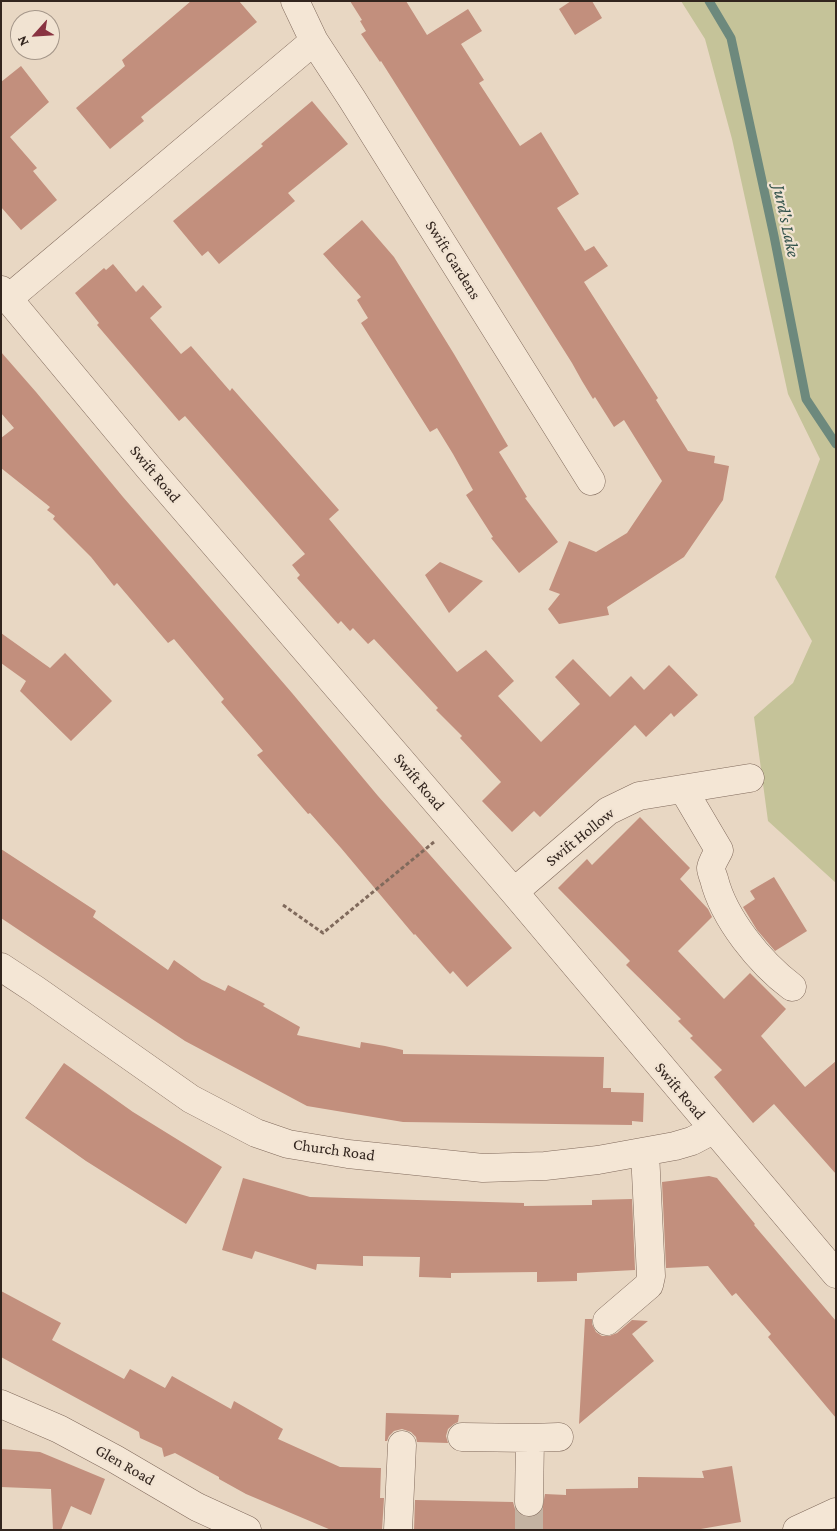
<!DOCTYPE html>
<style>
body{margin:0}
#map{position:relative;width:837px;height:1531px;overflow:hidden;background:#e8d7c3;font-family:"Crimson Pro",serif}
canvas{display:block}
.frame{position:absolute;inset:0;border:2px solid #32251e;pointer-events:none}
.north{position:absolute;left:10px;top:10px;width:50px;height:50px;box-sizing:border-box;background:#f1e3d2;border:1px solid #a5978a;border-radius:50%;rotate:244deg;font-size:14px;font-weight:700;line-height:20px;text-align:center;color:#32251e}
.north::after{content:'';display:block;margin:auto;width:18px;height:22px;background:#893341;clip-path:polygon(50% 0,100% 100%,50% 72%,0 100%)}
</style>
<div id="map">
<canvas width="837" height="1531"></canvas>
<div class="frame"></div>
<div class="north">N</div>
</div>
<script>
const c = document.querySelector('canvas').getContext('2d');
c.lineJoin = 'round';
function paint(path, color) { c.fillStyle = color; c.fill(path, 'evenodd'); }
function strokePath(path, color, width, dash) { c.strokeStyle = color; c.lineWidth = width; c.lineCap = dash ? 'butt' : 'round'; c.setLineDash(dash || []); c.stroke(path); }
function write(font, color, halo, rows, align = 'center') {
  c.font = font + ' "Crimson Pro",serif'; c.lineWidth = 4.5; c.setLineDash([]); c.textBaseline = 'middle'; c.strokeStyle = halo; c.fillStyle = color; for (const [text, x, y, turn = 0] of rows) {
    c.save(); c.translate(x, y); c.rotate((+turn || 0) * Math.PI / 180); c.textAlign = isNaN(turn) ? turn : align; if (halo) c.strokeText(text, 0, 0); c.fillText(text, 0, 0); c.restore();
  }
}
paint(new Path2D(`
 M681,1H836V883L768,821L754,717L793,683L812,641L775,577L820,459L788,394L732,139L705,39Z`), '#c5c399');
strokePath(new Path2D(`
 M709,1L731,38L774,236L806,399L836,444`), '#6d897d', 9);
paint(new Path2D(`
 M191,1H239L257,22L141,117L144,121L110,149L76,108L125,66L122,60Z
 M350,1H406L427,35L468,9L482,31L461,44L484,80L479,83L520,146L541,132L579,194L557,208L585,251L594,246L608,266L584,282L658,398L656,400L688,451L715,456L714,463L729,466L723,500L684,557L607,607L609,615L559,624L548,609L560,594L549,590L569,541L596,552L622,536L627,533L662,481L624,420L614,427L595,397L593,399L582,381L572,363L381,61L380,62L361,34L366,31L360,21L362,20Z
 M571,1H592L602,18L575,35L559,9Z
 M21,66L49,102L10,137L37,168L33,171L57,200L21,230L1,207V82Z
 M312,101L348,144L288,193L295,201L219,264L208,251L202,256L173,221L263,146L261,144Z
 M362,220L394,257L454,354L508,446L499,452L527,497L525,498L558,542L519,573L491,538L493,537L466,495L473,490L453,454L437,428L430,432L361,323L368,318L357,300L361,297L323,254Z
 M113,264L136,292L143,285L162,307L150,318L181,354L191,346L230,391L232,388L339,510L329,519L457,672L486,650L514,681L498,696L541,742L580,704L555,677L573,659L610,697L631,676L644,690L669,665L698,695L674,717L671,713L646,737L635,725L540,817L534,811L512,832L482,801L501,782L460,738L462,736L436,710L438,708L374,639L368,644L353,628L350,631L341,621L338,624L297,578L300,575L292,565L305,554L185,416L179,421L97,325L99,323L75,293L104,268L106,270Z
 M1,352L36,392L123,497L292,693L378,796L512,948L467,987L453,971L450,974L415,934L414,935L341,848L310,813L308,814L257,755L263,751L221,702L224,699L174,639L168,643L117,583L114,586L91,557L53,519L55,516L47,510L50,507L1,468V438L14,428L1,413Z
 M440,562L483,581L449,613L425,575Z
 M1,633L50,668L65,653L112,701L71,741L20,691L26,681L1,663Z
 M640,817L690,868L680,879L708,909L712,917L678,951L724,999L750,973L786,1009L761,1036L805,1087L836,1061V1174L774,1104L753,1123L714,1077L722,1070L690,1038L693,1036L678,1021L681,1019L626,965L630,961L558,888L587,859L592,865Z
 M1,849L96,911L93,917L168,970L174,960L202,980L225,991L228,985L265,1004L263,1006L300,1027L297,1035L360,1048L361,1042L385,1046L403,1050V1054L604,1057L603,1088H611V1092L644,1093L643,1122L632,1121V1125L403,1122L307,1106L185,1041L1,918Z
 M774,877L807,931L775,951L757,930L743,907L755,899L750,891Z
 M64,1063L133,1112L222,1167L186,1224L86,1161L25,1118Z
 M709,1176L717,1178L755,1224L754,1225L836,1321V1418L768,1337L771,1334L736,1293L732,1296L708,1266L666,1268L662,1182Z
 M243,1178L310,1197L524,1203V1206L592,1205V1200L632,1199L635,1270L577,1273V1281L537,1282V1272L451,1273V1278L419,1277L420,1257L363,1256V1266L317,1264L316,1270L255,1251L252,1259L222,1250Z
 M1,1291L61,1323L52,1340L124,1379L130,1369L165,1388L172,1376L231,1409L234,1401L283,1429L278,1439L340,1467L381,1468L380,1498H384L382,1530H331L246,1494L219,1479V1477L175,1453L164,1457L162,1448L140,1438L139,1432L1,1357Z
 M585,1319H592V1324L596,1332L602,1336H609L617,1333L632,1320L648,1321L632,1334L654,1361L579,1424Z
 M386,1413L459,1415L458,1422L454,1424L448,1429L446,1436L448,1443L417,1442L416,1437L411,1432L402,1429L394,1431L389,1436L387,1441H385Z
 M1,1449L40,1452L105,1479L91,1515L71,1506L61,1530H53L51,1489L1,1487Z
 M732,1466L741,1522L695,1530H414L415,1500L513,1502L515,1509L521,1515L529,1518L536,1516L542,1510L545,1494L566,1495V1489L638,1488V1477L704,1478L702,1471Z`), '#c28f7d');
strokePath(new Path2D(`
 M529,1530V1502`), '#c4b3a2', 28, [28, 14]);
const minor = new Path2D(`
 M295,1L314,41L352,99L591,481
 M1,290L149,468L514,892L836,1274
 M9,298L314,41
 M683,789L719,850C717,855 712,862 711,868C711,871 713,876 714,879C724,919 760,963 792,987
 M514,892L608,811L639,796L750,778
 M1,967L36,990L191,1099L256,1133L288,1144L348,1154L483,1168L545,1166L598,1160L675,1146L692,1141L713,1130
 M607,1321L649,1285L651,1276L645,1152
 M1,1404L59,1429L115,1459L197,1507L247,1530
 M462,1437L530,1438L529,1502
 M530,1438L559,1437
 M398,1530L402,1445
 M797,1530L836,1512`);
strokePath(minor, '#806a5c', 29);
strokePath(new Path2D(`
 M283,905L323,933L434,842`), '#806a5c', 3, [4, 2.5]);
strokePath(minor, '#f4e6d5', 28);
write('16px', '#32251e', '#f1e3d2', [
 ["Swift Gardens",453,260,58],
 ["Swift Road",155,474,50],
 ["Swift Road",419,782,50],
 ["Swift Hollow",580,837,-39],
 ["Swift Road",680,1091,50],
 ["Church Road",334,1150,8],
 ["Glen Road",125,1465,30]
]);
write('italic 18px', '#2f5049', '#f1e3d2', [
 ["Jurd's Lake",786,221,78]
]);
</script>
